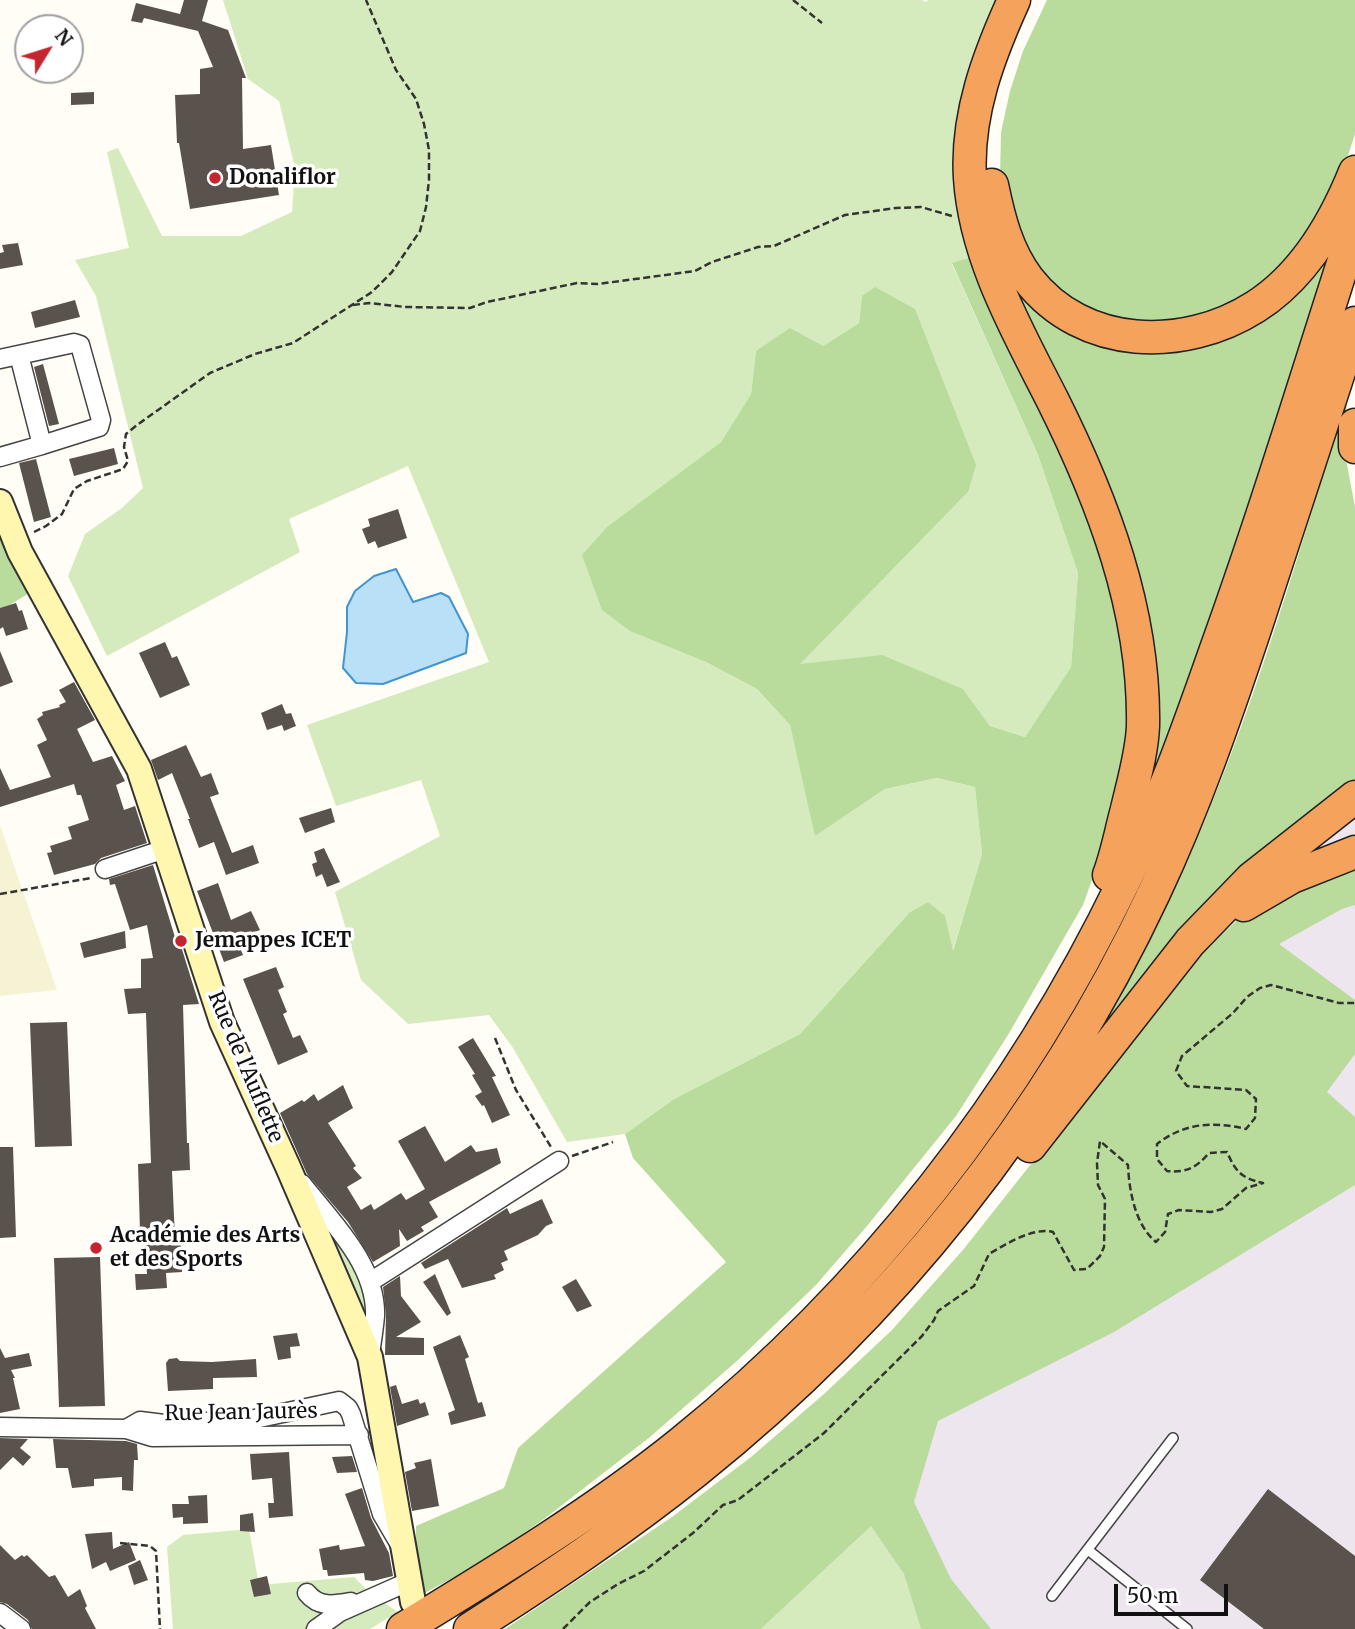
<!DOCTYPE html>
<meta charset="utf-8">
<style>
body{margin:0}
#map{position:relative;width:1355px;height:1629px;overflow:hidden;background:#fffdf5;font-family:Merriweather,serif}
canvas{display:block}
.north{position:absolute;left:14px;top:14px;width:70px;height:70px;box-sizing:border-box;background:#fff;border:2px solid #a0a0a0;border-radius:50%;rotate:52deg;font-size:19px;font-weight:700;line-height:28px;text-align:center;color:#111}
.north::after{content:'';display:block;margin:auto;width:24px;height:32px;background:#c4262e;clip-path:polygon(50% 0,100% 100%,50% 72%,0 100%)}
.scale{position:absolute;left:1114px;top:1584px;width:114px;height:32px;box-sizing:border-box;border:4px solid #111;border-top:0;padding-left:9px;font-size:21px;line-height:24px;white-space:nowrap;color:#111;-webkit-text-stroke:5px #fff;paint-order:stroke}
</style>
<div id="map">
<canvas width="1355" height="1629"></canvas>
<div class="north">N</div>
<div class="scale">50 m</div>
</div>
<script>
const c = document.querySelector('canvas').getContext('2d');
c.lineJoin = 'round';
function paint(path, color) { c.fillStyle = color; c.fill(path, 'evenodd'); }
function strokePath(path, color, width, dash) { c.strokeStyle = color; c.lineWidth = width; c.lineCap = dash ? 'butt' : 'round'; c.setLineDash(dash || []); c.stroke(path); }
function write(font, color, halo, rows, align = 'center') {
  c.font = font + ' Merriweather,serif'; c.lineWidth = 7; c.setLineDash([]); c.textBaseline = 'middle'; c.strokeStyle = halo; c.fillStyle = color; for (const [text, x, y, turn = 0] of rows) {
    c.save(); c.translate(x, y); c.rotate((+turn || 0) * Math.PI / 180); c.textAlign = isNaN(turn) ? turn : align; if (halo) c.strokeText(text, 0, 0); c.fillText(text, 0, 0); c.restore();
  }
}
paint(new Path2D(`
 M1355,813V1629H842L824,1394L892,1330L963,1250L1190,963L1292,862Z`), '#eee6ef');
paint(new Path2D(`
 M0,825L57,990L0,996Z`), '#f6f3d4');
paint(new Path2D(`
 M223,0H922L926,2L928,0H998L956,174L963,234L969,258L952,264L1038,455L1078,573L1071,667L1025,737L990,726L963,689L799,664L968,492L862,296L859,323L823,346L756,351L751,394L721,442L608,526L704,661L757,689L790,725L816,835L885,789L937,778L975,787L982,854L952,953L928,902L910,912L800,1034L674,1099L625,1134L567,1142L513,1048L489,1015L408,1024L361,980L335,892L440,836L421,780L336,806L307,725L489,662L408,466L289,519L300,552L107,656L68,576L85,534L122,508L143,488L96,296L75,260L129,248L107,152L118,148L162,236H241L292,212L295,168L279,101L248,79Z
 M317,1211C341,1246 378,1284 364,1329Z
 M871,1526L904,1574L921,1629H761Z
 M249,1529L259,1585L354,1577L371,1594L398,1612L370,1629H173L167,1547L183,1535Z`), '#d5ebbd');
paint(new Path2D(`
 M1047,0H1355V134L1337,189L1301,248L1244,303L1166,331L1088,316L1028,264L1000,177L1001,132L1010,91L1023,51Z
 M984,198L1027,292L1185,347L1343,222L1185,693L1146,796L1148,673L1014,310Z
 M969,258L1072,479L1099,543L1118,611L1127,668L1126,740L1119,791L1106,841L1083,905L1008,1035L956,1116L867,1226L816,1285L738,1360L650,1437L544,1519L486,1560L423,1594L416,1569V1526L504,1488L518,1448L726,1262L633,1158L625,1134L674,1099L800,1034L910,912L928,902L945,916L953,951L982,854L975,787L937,778L885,789L815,836L790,725L757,689L704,661L630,631L602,610L582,555L608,526L721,442L751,394L756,351L790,328L823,346L859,323L862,296L875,287L915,309L976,465L968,492L800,664L882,655L963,689L990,726L1025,737L1071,667L1078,573L1038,455L952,263Z
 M1348,393L1345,424V454L1355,507V788L1108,1028L1103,1024C1122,990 1141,956 1159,921C1242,755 1293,571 1348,393Z
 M0,502L39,587L0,611Z
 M1355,860V905L1342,909L1279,944L1355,1000V1054L1327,1092L1355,1117V1185L1114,1332L938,1421L914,1502L951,1579L991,1629H921L904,1574L871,1526L761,1629H505L672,1517L751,1457L824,1394L892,1330L963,1250L1190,963L1241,917Z`), '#b9dc9c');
const water = new Path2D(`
 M396,569L413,602L441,593L449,597L468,634L466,653L383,684L356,683L343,668L347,632V607L355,591L374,576Z`);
paint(water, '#b9e0f7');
strokePath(water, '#3f96cf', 2);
paint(new Path2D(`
 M184,0H208L202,21L228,30L246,78H242L243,149L271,145L279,195L190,209L179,143H177L175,95L200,94V69L213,67L198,31L144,18L142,23L131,21L136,3L180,14Z
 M94,92V104L71,105V93Z
 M18,243L23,265L0,269V253L4,252L2,245Z
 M75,300L80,317L35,328L31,312Z
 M43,364L59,424L49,426L34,367Z
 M114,448L118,464L74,476L69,459Z
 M36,459L51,517L34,522L19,463Z
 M398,509L407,538L378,548L375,541L368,544L362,529L370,526L368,519Z
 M16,603L19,611L22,610L28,629L6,636L3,627L0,629V608Z
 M165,642L172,658L177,656L190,685L160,698L139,653Z
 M0,651L13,682L0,687Z
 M74,682L95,720L77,729L93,762L112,756L125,781L116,785L124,810L135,806L147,843L101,858L95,864L54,875L47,853L52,852L50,846L72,839L68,827L89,820L81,795H77L74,784L0,807V768L10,790L51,777L37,745L47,740L37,719L43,715L42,712L60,707L59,705L66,702L59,690Z
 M282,704L286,714L291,713L296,726L284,731L282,725L267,730L261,713Z
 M186,745L201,777L211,773L219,794L210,797L232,853L253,845L259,863L226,875L214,842L199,848L188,819H190L172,773L158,780L151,760Z
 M331,808L335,822L305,833L299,818Z
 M324,848L340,882L327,887L322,874L316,877L312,864L317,862L314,852Z
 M153,865L177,944L180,943L199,1004L183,1005L187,1143H189L190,1170L172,1171L175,1239L181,1238L182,1272L166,1273L167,1288L136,1290L135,1274H147L144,1232L140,1231L138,1164L151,1163L146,1013L128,1014L124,989L141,988V959L153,958L147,925L130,930L115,884L110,885L109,879Z
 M218,883L231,920L251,911L260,930L255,932L257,935L238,943L243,955L224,962L197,891Z
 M125,931L126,948L84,958L80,943Z
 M276,967L284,987L278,990L287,1012L283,1014L293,1038L300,1035L308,1052L278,1065L243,979Z
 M67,1022L72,1146L35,1147L30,1023Z
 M473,1038L496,1076L492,1077L510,1115L492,1123L484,1105L482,1106L475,1096L482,1092L472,1075L475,1074L458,1047Z
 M343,1085L353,1108L328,1123L356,1166L353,1168L362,1178L347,1187L361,1210L371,1204L374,1210L401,1193L406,1200L425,1189L398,1141L425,1126L445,1162L471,1145L476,1152L497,1148L501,1163L429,1202L438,1217L421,1227L424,1231L407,1241L399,1229L400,1246L373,1262L348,1222L307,1174L280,1113L302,1100L304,1102L314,1094L318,1101Z
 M0,1147H13L16,1237L0,1238Z
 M542,1199L553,1223L546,1226L538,1235L504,1251L508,1260L501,1263L504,1270L494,1275L496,1279L462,1288L448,1259L425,1269L421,1263L507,1208L510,1214Z
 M100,1257L105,1406L59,1407L54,1258Z
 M435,1274L451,1313L447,1316L423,1282Z
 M400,1276L401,1296L421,1322L396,1337L424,1338V1355H385L386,1315L383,1287Z
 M576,1279L592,1306L577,1312L562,1287Z
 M297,1333L300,1346L290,1347L291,1358L278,1360L273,1336Z
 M460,1335L469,1357L465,1359L478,1403L482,1402L486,1416L451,1425L448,1413L455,1410L433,1347Z
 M0,1348L5,1358L29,1353L32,1366L11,1370L15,1378H13L20,1409L0,1413Z
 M177,1358L180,1361L212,1362L256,1359L257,1377L213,1378V1389L168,1391L166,1363L169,1359Z
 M396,1385L402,1404L418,1399L420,1404L425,1402L429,1415L397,1426L390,1387Z
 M0,1438L28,1439L20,1448L31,1457L23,1466L13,1457L0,1470Z
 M53,1439L126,1441L137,1444L138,1460H134L133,1491L122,1490V1477L94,1479V1486L72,1488L68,1468H56Z
 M289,1452L293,1516L269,1518L268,1503H274L272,1478L252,1480L250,1454Z
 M352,1456L357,1472L337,1473L332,1457Z
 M431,1459L439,1506L412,1511L405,1472L416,1468L414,1463Z
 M362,1488L371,1518L389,1553L393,1576L373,1581L365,1580L364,1573L328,1576L327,1570H323L319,1549L339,1545L340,1550L365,1546L345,1494Z
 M1268,1489L1355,1556V1629H1264L1200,1580Z
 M207,1495L208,1523L183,1524V1517L173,1518L172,1504H189L188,1496Z
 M253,1513L255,1532L240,1531V1515Z
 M112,1532L113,1549L129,1542L136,1560L110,1571L106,1562L92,1569L85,1534Z
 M0,1545L15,1560L22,1555L24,1557L27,1555L49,1577L55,1575L68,1597L80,1589L87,1606L85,1608L96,1629H32L28,1620L7,1604L0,1602Z
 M140,1560L148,1580L134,1585L128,1566Z
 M267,1576L271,1594L254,1597L250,1580Z`), '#5a524d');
const lane = new Path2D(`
 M1088,1550L1187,1629
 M1052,1596L1173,1438`);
const street = new Path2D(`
 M0,359L74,343L80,345L101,420L99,427L42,445
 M0,457L42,445L19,355
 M105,869L165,849
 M302,1184C331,1221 377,1265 375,1316C374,1328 372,1341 370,1354
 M370,1282L559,1161
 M0,1427L126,1429L152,1437L359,1435
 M126,1429L140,1421L164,1424L250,1420L339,1401L348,1408L351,1414L382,1514L399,1543
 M307,1593C319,1608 334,1605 351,1602
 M0,1613L21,1629
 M316,1629L340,1612L410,1581`);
const secondary = new Path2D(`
 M0,502L20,552L139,769L222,1022L288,1167L370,1357L413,1602`);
const highway = new Path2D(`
 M1014,0C989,55 966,115 970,178C975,257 1017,330 1052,399C1103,501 1145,611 1143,726C1142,753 1133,783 1127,809C1121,831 1117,854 1109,875
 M992,185C999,219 1007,251 1028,279C1083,350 1184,352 1255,307C1304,276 1334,224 1355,172
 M1355,425V447
 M1244,905L1292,877L1355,852
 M1030,1146L1190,942L1252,878L1355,797
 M403,1629C498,1571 594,1513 681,1443C869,1291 1019,1099 1124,881C1160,807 1188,729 1215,652C1266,511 1309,368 1355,226
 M470,1629C548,1579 625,1528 697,1470C891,1315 1049,1117 1154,893C1195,806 1226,716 1256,626C1290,525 1323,424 1355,323`);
strokePath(lane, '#444', 12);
strokePath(street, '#444', 21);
strokePath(secondary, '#333', 28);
strokePath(highway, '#222', 35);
strokePath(new Path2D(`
 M793,0L822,23
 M353,305L369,303L405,307L470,308L487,302L577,283L598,284L695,271L712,262L758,247L774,246L845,215L896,208L921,207L952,216
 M34,532L46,526L62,514L74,489L87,481L123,469L128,461L124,447L126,434L137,425L210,373L255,354L293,343L372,292L392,272L420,231L426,207L429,180V150L424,124L416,99L396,70L366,0
 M0,894L91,878
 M495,1038L516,1090L551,1147
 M572,1156L613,1142
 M120,1543L150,1546L156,1551L160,1629
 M563,1629L590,1602L618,1584L644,1571L693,1533L723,1505L738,1500L824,1433L922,1336L934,1320L938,1311L974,1286L989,1254C1006,1244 1033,1227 1053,1232L1074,1270L1087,1269L1100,1256L1104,1247L1105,1199L1098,1185L1097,1163L1100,1141L1128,1165C1129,1190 1135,1225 1156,1242L1165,1232L1168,1214L1179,1210L1211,1212L1222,1209L1246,1188L1263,1183C1241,1178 1236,1172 1227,1152L1209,1153C1197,1167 1187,1173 1167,1171L1157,1159V1144C1184,1123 1213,1121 1246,1129L1255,1118L1256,1099L1246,1090L1187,1086L1176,1071L1182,1056L1233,1013L1247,997L1260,988L1271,985L1339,1003H1355`), '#333', 2.5, [7, 3.5]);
strokePath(lane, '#fff', 9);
strokePath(street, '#fff', 18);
strokePath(secondary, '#fff6b0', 24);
strokePath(highway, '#f5a25d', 32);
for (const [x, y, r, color] of [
 [215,178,7,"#c4262e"],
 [181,941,7,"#c4262e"],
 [96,1248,7,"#c4262e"]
]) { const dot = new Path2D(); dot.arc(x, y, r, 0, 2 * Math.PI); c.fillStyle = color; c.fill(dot); strokePath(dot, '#fff', 2.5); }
write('bold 21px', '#111', '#fff', [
 ["Donaliflor",229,178],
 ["Jemappes ICET",195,941],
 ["Académie des Arts",110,1236],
 ["et des Sports",110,1260]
], 'left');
write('21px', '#111', '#fff', [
 ["Rue de l'Auflette",245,1067,67],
 ["Rue Jean Jaurès",241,1413,-1]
]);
</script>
